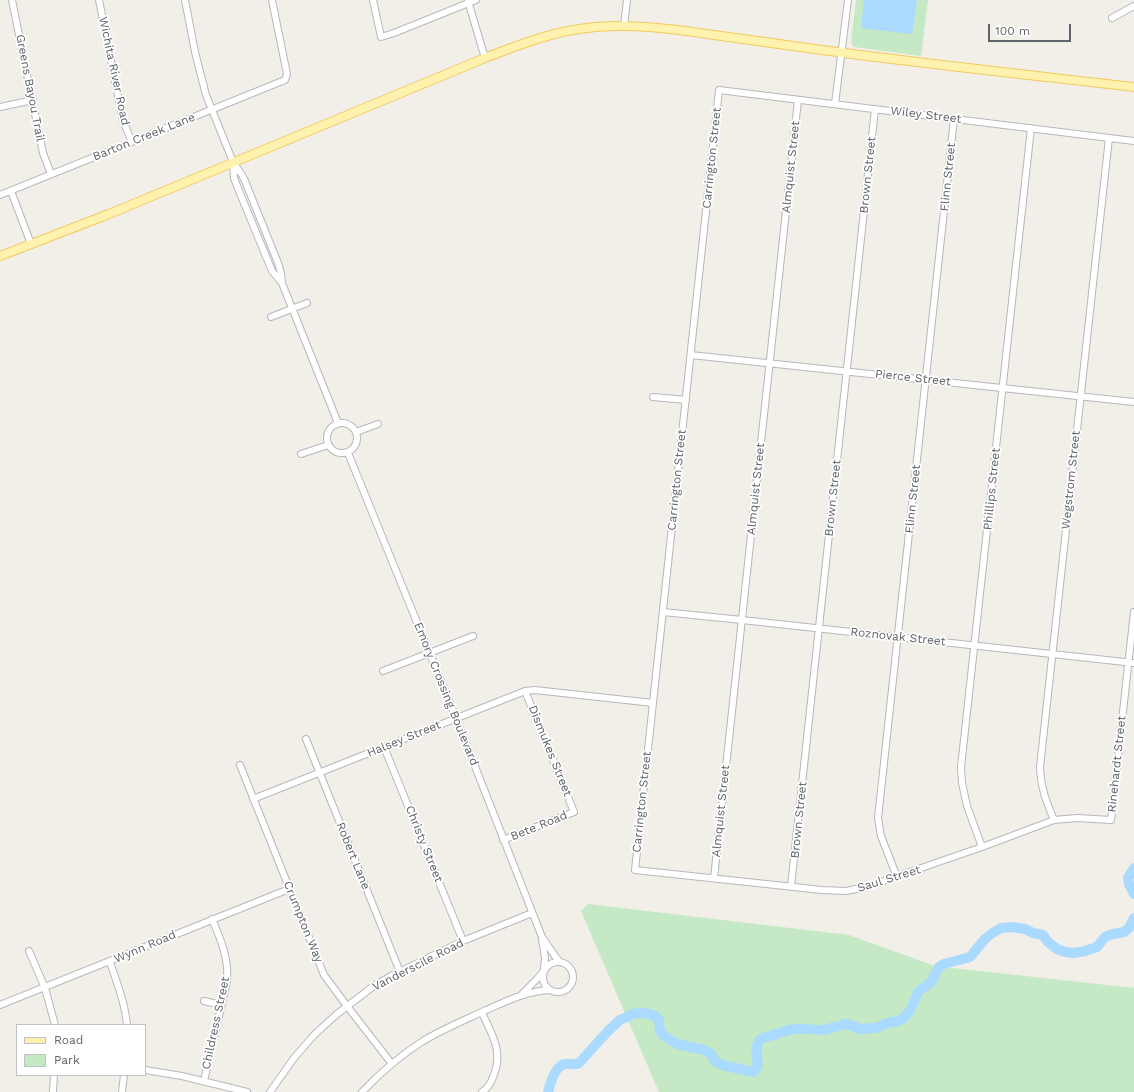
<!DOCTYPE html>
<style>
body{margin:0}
#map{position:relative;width:1134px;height:1092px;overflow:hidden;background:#f1efe8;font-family:"Work Sans",sans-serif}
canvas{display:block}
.legend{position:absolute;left:16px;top:1024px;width:130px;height:52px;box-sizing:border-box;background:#fff;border:1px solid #bfc1c3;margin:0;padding:5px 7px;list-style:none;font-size:12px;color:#5f6368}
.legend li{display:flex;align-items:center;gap:8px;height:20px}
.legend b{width:20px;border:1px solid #bfc1c3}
.scale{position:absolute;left:988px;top:24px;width:83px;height:18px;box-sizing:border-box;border:2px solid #5f6368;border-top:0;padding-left:5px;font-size:12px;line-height:14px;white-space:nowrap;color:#5f6368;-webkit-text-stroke:3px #fff;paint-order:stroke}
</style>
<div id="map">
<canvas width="1134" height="1092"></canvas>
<ul class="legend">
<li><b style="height:5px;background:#fff2af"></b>Road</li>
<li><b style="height:11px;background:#c5e8c5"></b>Park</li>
</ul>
<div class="scale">100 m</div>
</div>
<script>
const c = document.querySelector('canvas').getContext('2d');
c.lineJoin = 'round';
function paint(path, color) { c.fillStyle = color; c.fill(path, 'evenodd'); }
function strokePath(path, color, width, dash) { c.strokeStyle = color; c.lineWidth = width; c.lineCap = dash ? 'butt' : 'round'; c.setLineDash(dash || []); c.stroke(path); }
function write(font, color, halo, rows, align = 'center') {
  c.font = font + ' "Work Sans",sans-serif'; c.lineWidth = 3.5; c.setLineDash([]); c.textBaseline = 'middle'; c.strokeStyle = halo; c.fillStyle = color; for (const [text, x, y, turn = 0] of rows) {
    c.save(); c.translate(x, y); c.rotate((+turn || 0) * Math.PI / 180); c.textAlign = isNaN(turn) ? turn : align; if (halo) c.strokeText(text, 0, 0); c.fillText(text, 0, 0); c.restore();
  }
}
paint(new Path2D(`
 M856,0H928L921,56L854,47L851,43Z
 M588,904L849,935L935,966L1134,988V1092H659L581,911Z`), '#c5e8c5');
paint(new Path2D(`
 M864,0H917L912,34L861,28Z`), '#aadaff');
strokePath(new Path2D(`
 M1134,868L1128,878L1129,884L1134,894
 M840,1026L845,1024L850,1025L860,1029L876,1028L887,1023L898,1021L904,1018L911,1009L918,992L931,982L939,967L944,964L970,957L984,940L991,934L1001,928L1012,927L1025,929L1033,933L1043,935L1048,942L1057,949L1065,952L1074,953L1085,951L1097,947L1105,937L1113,934L1124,932L1129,928L1134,918
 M548,1092C550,1084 555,1066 565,1064C569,1063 574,1065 578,1064L609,1030L620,1020L633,1014L642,1013L650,1014L655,1016L659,1020L660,1031L663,1035L672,1041L677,1044L704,1050L711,1054L715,1061L722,1065L753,1072C762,1066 754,1054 757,1046C759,1037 763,1038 770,1036C778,1034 786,1030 794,1029C803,1028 813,1030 822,1030C826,1030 830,1028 834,1027`), '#aadaff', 10);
const minor = new Path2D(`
 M12,0L43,153L51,174
 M99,0L123,121L132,142
 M185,0L195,52L206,95L233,162L242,175L245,181L278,263L281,273L282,283L338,423
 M373,0L381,37L394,33L476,0
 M468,1L485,58
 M1112,18L1134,6
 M624,26L627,0
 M835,104L848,0
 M0,107L33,100
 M1134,141L719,90L635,870L822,890L846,891L866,887L982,847L1054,820L1077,818L1111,820L1134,612
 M233,162L234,178L237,186L272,271L282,283
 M11,191L31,244
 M0,195L285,80L287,74L272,0
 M271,317L307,303
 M691,355L1134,402
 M653,397L686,400
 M327 438a15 15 0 1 1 30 0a15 15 0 1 1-30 0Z
 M356,432L378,424
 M348,453L456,718L542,937L555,956L560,962
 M301,454L328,445
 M663,612L742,620L1134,663
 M383,671L473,636
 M306,739L400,972
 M384,747L463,941
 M240,765L324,975L347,1006L392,1064
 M253,799L525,691L535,690L653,703
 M1054,820C1046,801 1041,789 1040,767L1109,138
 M503,840L574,812L525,691
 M982,847L967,806L962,783L961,767L1031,128
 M897,877L881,836L878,818L954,119
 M714,878L798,100
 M791,886L875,109
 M542,939L545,958L544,969
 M29,951L45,988L55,1025
 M543 977a15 15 0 1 1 30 0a15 15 0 1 1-30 0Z
 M110,962C117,983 125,1003 127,1025
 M522,994L537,979L543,972
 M204,1001L221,1005
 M0,1005L289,889
 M482,1013C492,1034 504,1053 493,1077C491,1083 488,1088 482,1092
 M145,1070L182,1076L247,1092
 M204,1081L227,981C229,959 221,940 212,919
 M53,1092L54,1075
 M122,1092L124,1075
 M270,1092L294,1058L314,1035L337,1014L375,985L393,975L463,941L532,913
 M362,1092C380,1073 401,1055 423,1041C443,1029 465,1020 486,1010C507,1001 527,991 550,990`);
const major = new Path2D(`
 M0,256L109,214L485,58C521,44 556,30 596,27C635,24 675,29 714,35C750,40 786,45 822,50C926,64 1030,75 1134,87`);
strokePath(minor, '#b5b8bc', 8);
strokePath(major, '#f2c960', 10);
strokePath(minor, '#fff', 6);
strokePath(major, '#fff2af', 8);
write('12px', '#5f6368', '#fff', [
 ["Wichita River Road",114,71,78],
 ["Greens Bayou Trail",30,88,79],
 ["Wiley Street",926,115,7],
 ["Barton Creek Lane",144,137,-22],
 ["Carrington Street",712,158,-84],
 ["Almquist Street",791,167,-84],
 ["Brown Street",868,175,-84],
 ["Flinn Street",948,177,-84],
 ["Pierce Street",913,378,6],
 ["Carrington Street",677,480,-84],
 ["Wegstrom Street",1071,480,-84],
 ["Almquist Street",756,489,-84],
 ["Phillips Street",992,489,-84],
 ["Brown Street",833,498,-84],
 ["Flinn Street",913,499,-84],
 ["Roznovak Street",898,637,6],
 ["Emory Crossing Boulevard",446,694,68],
 ["Halsey Street",404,739,-22],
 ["Dismukes Street",550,751,68],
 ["Rinehardt Street",1117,764,-84],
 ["Carrington Street",642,802,-84],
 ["Almquist Street",721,811,-84],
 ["Brown Street",799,820,-84],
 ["Bete Road",539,826,-22],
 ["Christy Street",424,844,68],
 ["Robert Lane",353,856,68],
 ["Saul Street",889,879,-17],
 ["Crumpton Way",303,922,68],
 ["Wynn Road",145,947,-23],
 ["Vanderscile Road",418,965,-27],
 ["Childress Street",216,1023,-78]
]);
</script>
